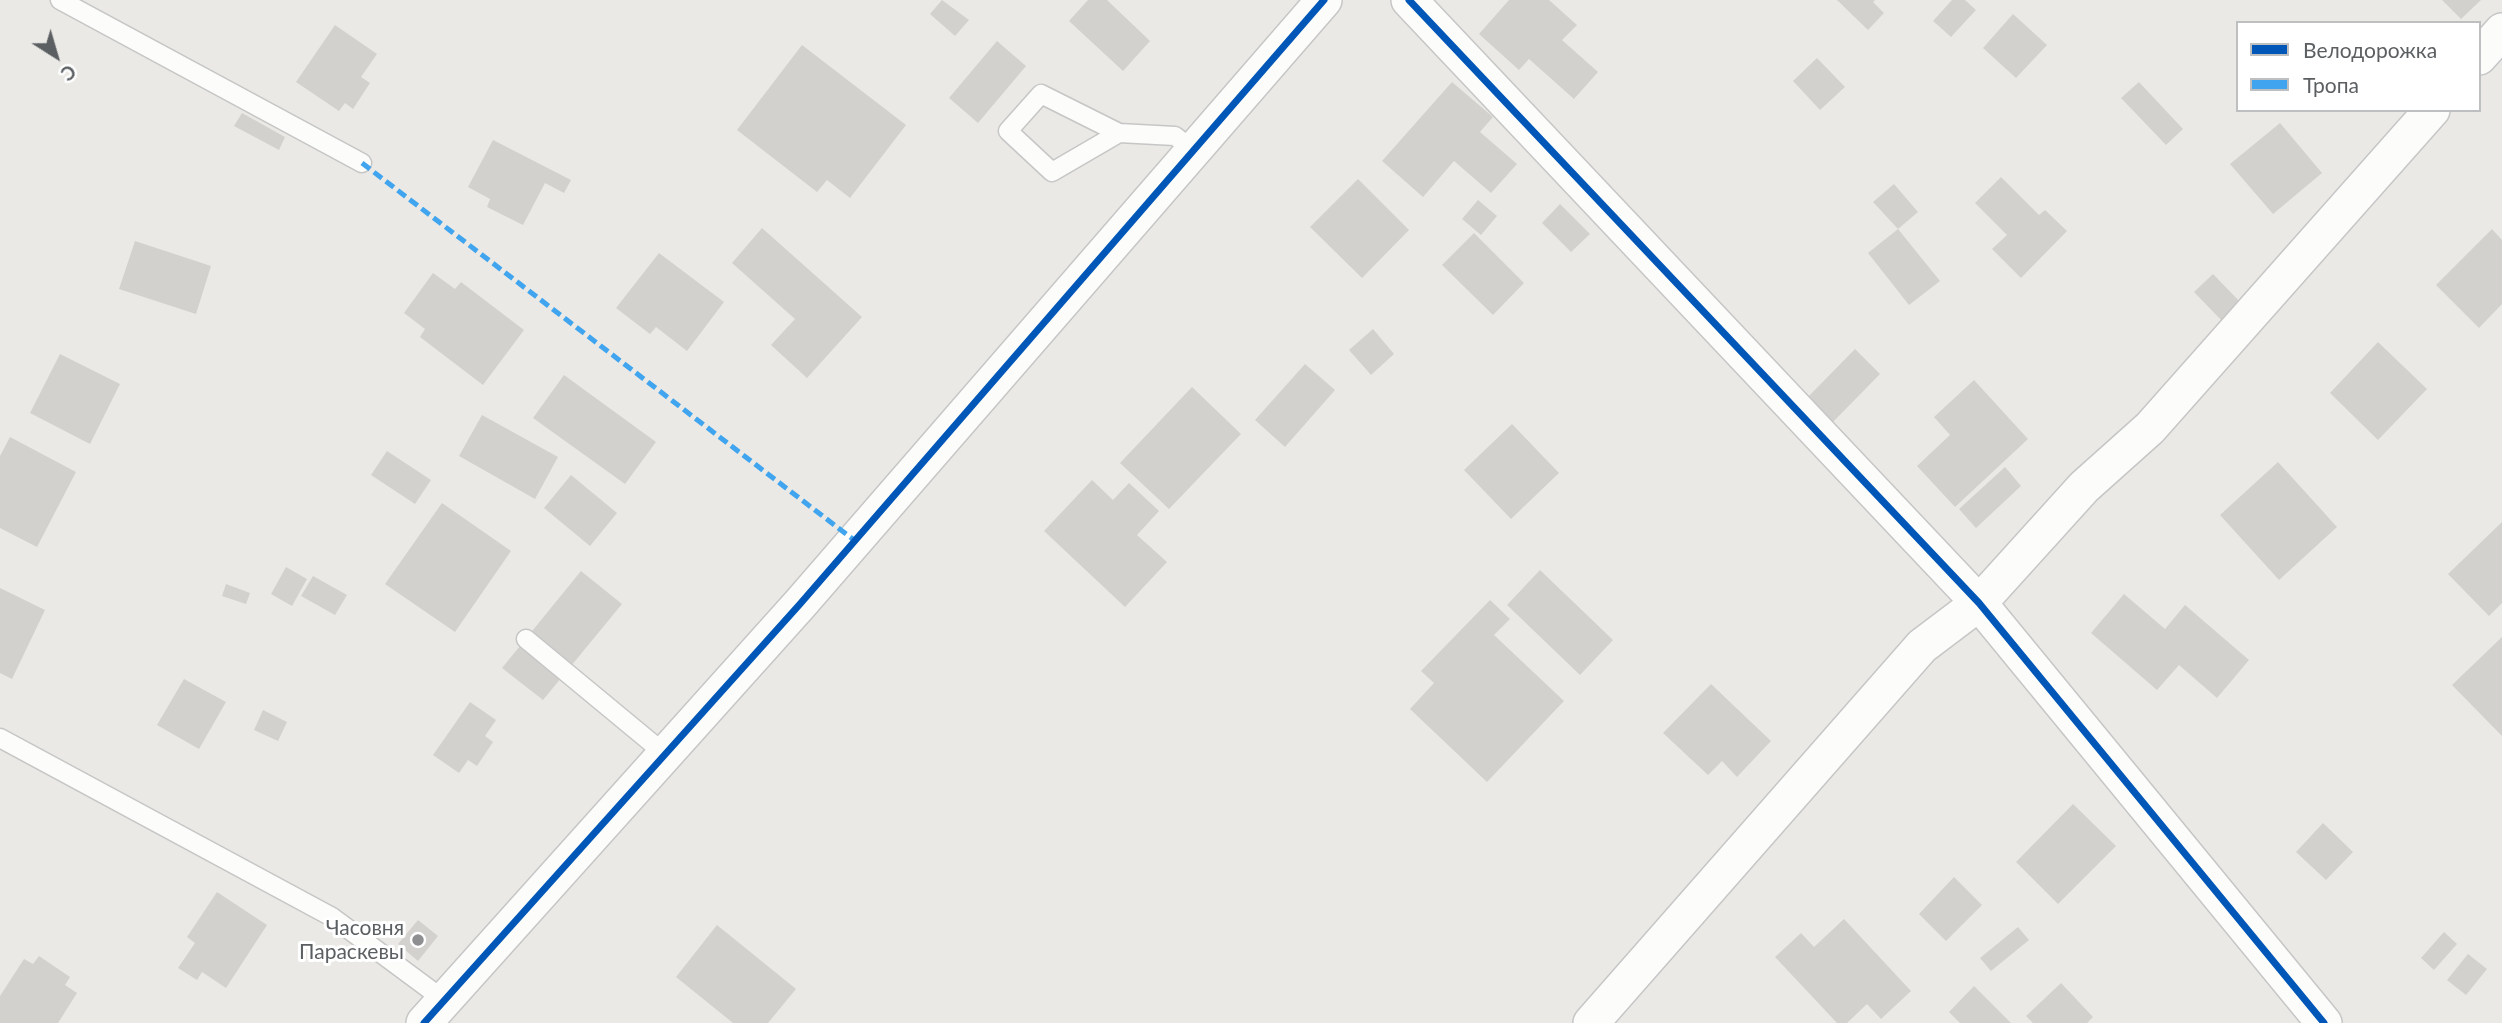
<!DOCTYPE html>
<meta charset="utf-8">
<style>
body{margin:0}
#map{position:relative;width:2502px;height:1023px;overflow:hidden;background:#eae9e5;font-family:Lato,sans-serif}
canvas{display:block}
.legend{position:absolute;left:2236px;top:21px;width:245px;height:91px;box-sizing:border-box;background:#fff;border:2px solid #bdbfc0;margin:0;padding:9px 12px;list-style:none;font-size:21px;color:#5b5f62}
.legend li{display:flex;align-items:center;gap:14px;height:35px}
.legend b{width:35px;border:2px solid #bdbfc0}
.north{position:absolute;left:21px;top:21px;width:70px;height:70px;-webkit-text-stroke:5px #fff;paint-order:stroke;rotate:143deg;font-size:19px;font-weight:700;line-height:28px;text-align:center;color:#5b5f62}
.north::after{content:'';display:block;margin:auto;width:24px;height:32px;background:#5b5f62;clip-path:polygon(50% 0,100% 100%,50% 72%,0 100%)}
</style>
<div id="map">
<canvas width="2502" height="1023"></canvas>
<ul class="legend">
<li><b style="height:9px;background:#0057b8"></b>Велодорожка</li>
<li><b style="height:9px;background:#40a5ee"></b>Тропа</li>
</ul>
<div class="north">С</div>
</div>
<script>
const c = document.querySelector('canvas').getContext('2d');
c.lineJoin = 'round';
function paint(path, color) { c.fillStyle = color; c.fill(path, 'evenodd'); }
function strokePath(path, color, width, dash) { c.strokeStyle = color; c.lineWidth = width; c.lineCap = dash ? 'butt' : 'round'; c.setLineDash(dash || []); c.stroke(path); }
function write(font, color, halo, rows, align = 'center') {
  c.font = font + ' Lato,sans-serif'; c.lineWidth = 6; c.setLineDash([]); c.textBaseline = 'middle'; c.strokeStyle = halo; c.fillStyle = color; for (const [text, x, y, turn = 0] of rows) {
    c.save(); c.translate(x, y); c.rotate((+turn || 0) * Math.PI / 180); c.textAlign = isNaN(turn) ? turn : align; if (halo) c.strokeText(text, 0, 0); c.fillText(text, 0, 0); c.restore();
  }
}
paint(new Path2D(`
 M942,0L969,20L955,36L930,14Z
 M1088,0H1107L1150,41L1123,71L1069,21Z
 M1509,0H1549L1577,25L1562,40L1598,72L1574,99L1529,59L1519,70L1479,34Z
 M1837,0H1875L1873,2L1884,13L1868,30Z
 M1952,0H1965L1976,10L1951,37L1933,21Z
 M2442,0H2481L2461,19Z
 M2013,14L2047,45L2016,78L1983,48Z
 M335,25L377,54L361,77L370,83L353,109L345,103L339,111L296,82Z
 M997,41L1026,66L978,123L949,98Z
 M802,45L906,125L850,198L827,180L817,192L737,130Z
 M1817,58L1845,87L1820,110L1793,81Z
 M1452,82L1493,117L1480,132L1517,164L1491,193L1454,161L1423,197L1382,161Z
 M2139,82L2183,129L2166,145L2121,98Z
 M242,113L285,137L279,150L234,126Z
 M2280,123L2322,173L2273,214L2230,164Z
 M493,140L571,180L564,193L545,183L523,225L487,207L490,199L468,187Z
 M2001,177L2039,215L2045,210L2067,231L2021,278L1992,249L2007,235L1975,203Z
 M1358,179L1409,230L1362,278L1310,227Z
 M1894,184L1918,212L1898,229L1940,281L1909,305L1868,253L1898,229L1873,202Z
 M1478,200L1497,216L1481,235L1462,219Z
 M1560,204L1590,234L1571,252L1542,223Z
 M762,228L862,317L807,378L771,345L795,319L732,263Z
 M2492,229L2502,240V304L2479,328L2436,285Z
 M1474,233L1524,283L1493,315L1442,265Z
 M135,241L211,266L196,314L119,289Z
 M659,253L724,302L687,351L656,327L650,334L616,308Z
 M433,273L455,289L461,282L524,330L483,385L420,337L425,329L404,313Z
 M2213,274L2244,306L2225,324L2194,292Z
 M1373,329L1394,354L1371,375L1349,350Z
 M2378,342L2427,389L2378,440L2330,393Z
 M1855,349L1880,374L1831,424L1806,399Z
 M60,354L120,384L90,444L30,413Z
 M1305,364L1335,390L1285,447L1255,420Z
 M564,375L656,442L625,484L533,418Z
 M1974,380L2028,439L1955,507L1917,466L1950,435L1934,417Z
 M1192,387L1241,434L1169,509L1120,463Z
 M482,415L558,457L535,499L459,456Z
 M1512,424L1559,473L1511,519L1464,470Z
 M10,437L76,472L37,547L0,528V456Z
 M387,451L431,480L415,504L371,475Z
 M2278,462L2337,527L2279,580L2220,515Z
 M2005,467L2021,486L1976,528L1959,509Z
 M571,475L617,513L590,546L544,508Z
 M1092,480L1113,500L1129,483L1159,511L1137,535L1167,562L1125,607L1044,531Z
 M442,503L511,551L455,632L385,584Z
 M2502,522V603L2489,616L2448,574Z
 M286,567L307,579L292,606L271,594Z
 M1540,570L1613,640L1580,675L1507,605Z
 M581,571L622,604L543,700L502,668Z
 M313,576L347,595L335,615L301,596Z
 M226,584L250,593L246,604L222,596Z
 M0,588L45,610L12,679L0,673Z
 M2124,594L2165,629L2185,605L2249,660L2217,698L2179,665L2157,690L2091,633Z
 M1490,600L1510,619L1494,635L1564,701L1487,782L1410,709L1434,683L1421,671Z
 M2502,637V736L2452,685Z
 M184,679L226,702L199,749L157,725Z
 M1711,684L1771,741L1737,777L1722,761L1708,775L1663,733Z
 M470,702L496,720L485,736L493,742L477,766L468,760L459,773L433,755Z
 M263,710L287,722L278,741L254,730Z
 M2073,804L2116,846L2058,904L2016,862Z
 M2323,823L2353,852L2326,880L2296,852Z
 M1954,877L1982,905L1946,941L1919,914Z
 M217,892L267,925L226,988L202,972L197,980L178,968L195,943L187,937Z
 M1844,919L1911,991L1881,1019L1867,1004L1847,1023H1837L1775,957L1801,933L1814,947Z
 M418,920L438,936L418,961L398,944Z
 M717,925L796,989L768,1023H733L676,977Z
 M2018,927L2029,940L1991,971L1980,958Z
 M2444,932L2457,944L2434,970L2421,958Z
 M2468,954L2487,969L2466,995L2447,980Z
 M39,956L70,977L65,985L77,993L58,1023H0V996L24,959L33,964Z
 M2061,983L2093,1017L2087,1023H2033L2026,1016Z
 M1974,986L2011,1023H1960L1949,1012Z`), '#d2d1ce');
const service = new Path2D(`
 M60,0L362,163
 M1119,133L1052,172L1008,131L1041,94L1119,133L1175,136L1193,150
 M526,639L665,754
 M0,738L332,917L444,1000`);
const minor = new Path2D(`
 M1409,0L1979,603L2324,1023
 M2479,57L2502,31
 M424,1023L800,604L1324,0
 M1591,1023L1922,646L1979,603L2084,487L2150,428L2432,110`);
strokePath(service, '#c6c6c6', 21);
strokePath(minor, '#c6c6c6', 38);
strokePath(service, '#fcfcfb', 18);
strokePath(minor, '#fcfcfb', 35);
strokePath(new Path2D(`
 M362,163L854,540`), '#40a5ee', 5, [10, 5]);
strokePath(new Path2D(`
 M1409,0L1979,603L2324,1023
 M424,1023L800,604L1324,0`), '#0057b8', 7);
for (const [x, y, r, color] of [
 [418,940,7,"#8d8f90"]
]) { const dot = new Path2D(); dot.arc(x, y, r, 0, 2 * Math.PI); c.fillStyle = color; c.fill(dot); strokePath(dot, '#fff', 2.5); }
write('21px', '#5b5f62', '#fff', [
 ["Часовня",404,928],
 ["Параскевы",404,952]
], 'right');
</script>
